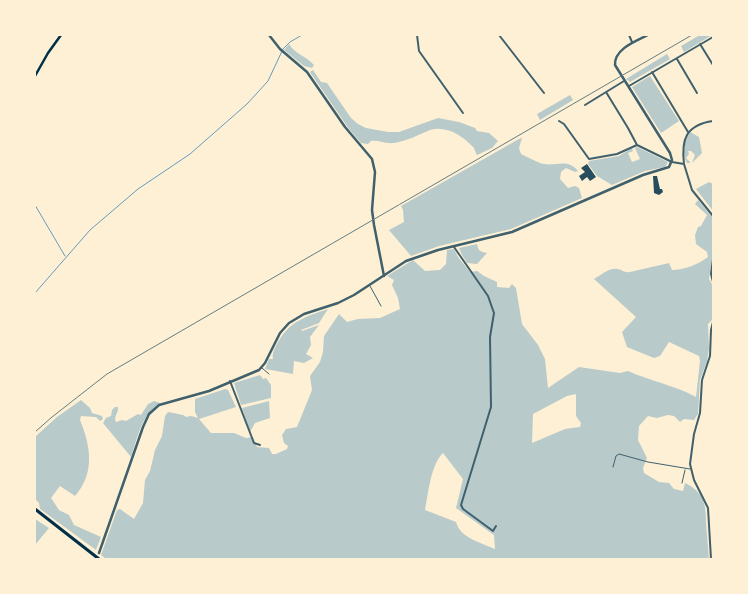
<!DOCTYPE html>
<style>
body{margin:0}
#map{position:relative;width:748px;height:594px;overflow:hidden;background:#fdf0d5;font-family:Commissioner,sans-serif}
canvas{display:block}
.frame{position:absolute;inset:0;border:36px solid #fdf0d5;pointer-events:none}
</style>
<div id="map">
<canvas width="748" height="594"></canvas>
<div class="frame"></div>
</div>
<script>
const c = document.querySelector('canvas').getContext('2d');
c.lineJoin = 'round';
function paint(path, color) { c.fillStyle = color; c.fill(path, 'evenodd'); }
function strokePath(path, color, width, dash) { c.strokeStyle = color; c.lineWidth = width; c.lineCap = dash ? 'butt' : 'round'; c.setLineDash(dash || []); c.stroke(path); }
paint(new Path2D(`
 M700,35H712L684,52L681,46Z
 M289,44C295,54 306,56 314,65L312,68L304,66L284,50Z
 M667,54L670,59L630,82L626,79Z
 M313,70L321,82L327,83L351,118L358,124L366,128L388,132H399L438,118L459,122L475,128L477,131L489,133L498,141L492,148L477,155C475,152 475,148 472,146C462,135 445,125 430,130C418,135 407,141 394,143C385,144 379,140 371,141L368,144L361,143L349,129L310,72Z
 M650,76L679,121L661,133L632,87Z
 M570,95L573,100L540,120L537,114Z
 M690,132L699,137L702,153L692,163L695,155L691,151H688L689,154L686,158L690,162V163H687C681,154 685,141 690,132Z
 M522,138L519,148L521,154C527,157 533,160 540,163C554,168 567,157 578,171L575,172L566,168L561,172L560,179L568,188L575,186L579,188L582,198L511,229L439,246L411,256L389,230L404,222L403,210L401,206L519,139Z
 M637,147L668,162L665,167L645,171L612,185L597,176L588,164L589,161L619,156L632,148L633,151L628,153L632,162L640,159L635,148Z
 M709,182L713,184V211L696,189Z
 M698,200L713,218V253L709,279L713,286V319L708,324L709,348L707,361L700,380L698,414L694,420L684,419L680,422L674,416L668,415L657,418L648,416L639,426L638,440L647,458L643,468L644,473L659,482L669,483L674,489L683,491L685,483C704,492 706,504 706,523C707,535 708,547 709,559H106L101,555L117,510L120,509L134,519L143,503L145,480L150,471L155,450L162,436L165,416L168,412L183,415L186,417L191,416L198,418L195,412V399L225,389L228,390L236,407L199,419L211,433H234L246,438L253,437L257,447L269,448L272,454H276L287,449L288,446L284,443L282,435L286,429L297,427L312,390L310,376L320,362L323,352L324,336L339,314L347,322L358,319L380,318L400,309L398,298L392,285L394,280L387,276L413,260L425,271L440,270L446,264L447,250L454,249L458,257L470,272L477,271L484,276L497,282V287L509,288L512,284L516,288L522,324L538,345L545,359L548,388L579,367L620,373L628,371C650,381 674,385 696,397L700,361L699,356L669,342L660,356L654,358L627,347L622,332L636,317L594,279C601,275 610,267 618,269C623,270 624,273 630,272L669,263L672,270C684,270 699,264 708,257L707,252L696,244L695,235L698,227L701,226L707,215L695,204ZM576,394V416L581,423L580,427L565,429L532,443L533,414L567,396ZM443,453L463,479L456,508L494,535L495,549C482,543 460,538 456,522L425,510C428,494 431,464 443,453Z
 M477,244C478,251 481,252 487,253L477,264L467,263L462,255L459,248Z
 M328,309L319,323L301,330L302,331L319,325L310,337L311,345L306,354L313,358L304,363L294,361L293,374L265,369L269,359H273C272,353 274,350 277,344C289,321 305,317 328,309Z
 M260,375L263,379L266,378L271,385V398L241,405L234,383Z
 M81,400L90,408L92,413L102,416L103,419L100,421L96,417L81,416L80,420C91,447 95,473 75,496L60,486L51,498L59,510L69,515L74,525L101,537L96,550L40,509L39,503L35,499V437L57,417Z
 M154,401L160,403C142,413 137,439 131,457L103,423L106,418L111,416L112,410L115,407H118C119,413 113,416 116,422L122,420L126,421L138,414L141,415L148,404Z
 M269,401L270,418L255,423L250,432L242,408Z
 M35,519L49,528L35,545Z`), '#b9caca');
strokePath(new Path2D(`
 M35,205L65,256
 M35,293L90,230L138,189L190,154L247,104L268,81L283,49L290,42L302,35`), '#669bbc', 1);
paint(new Path2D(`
 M587,164L596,177L590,181L587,177L582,181L579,176L585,172L581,168Z
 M653,176H657L660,189H662L663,192L659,195L654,193Z`), '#264d5e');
strokePath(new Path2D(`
 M370,286L381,306
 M262,368L269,374
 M613,467L616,456L619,454L648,462L690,469
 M682,483L685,470`), '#3f606c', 1);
strokePath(new Path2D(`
 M417,35L419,51L463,113
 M499,35L544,93
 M629,35L632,42
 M700,44L713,65
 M677,59L697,93
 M652,72L688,132
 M629,86L713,37
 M606,92L628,128L637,145L672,162L684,164L692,190L713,216
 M585,105L624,81
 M559,121L564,124L589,159L617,154L637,145
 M684,164C681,139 686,125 713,121
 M454,247L488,296L494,313L490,337L491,407L461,505L463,509L493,531L496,526
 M713,259L711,274L713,282
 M230,381L254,443L260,445
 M711,559L708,508L694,480L690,464L694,434L700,413L702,380L710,356L711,330L713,322`), '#3f606c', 2);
strokePath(new Path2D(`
 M269,35L280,49L307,72L345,127L372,159L375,172L372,210L374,225L384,276
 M99,553L143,427L149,414L159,405L209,391L259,370L265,363L280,333L289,323L304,314L338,303L354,295L406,261L438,250L512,232L643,175L669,167L672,160L670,153L615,65C614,49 636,41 648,35`), '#3f606c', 2.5);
strokePath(new Path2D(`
 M35,76L48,53L61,35`), '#003049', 2.5);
strokePath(new Path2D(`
 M35,509L99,559`), '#003049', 3);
strokePath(new Path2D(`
 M35,432L52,417L107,374L692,35`), '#657d81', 1);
</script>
